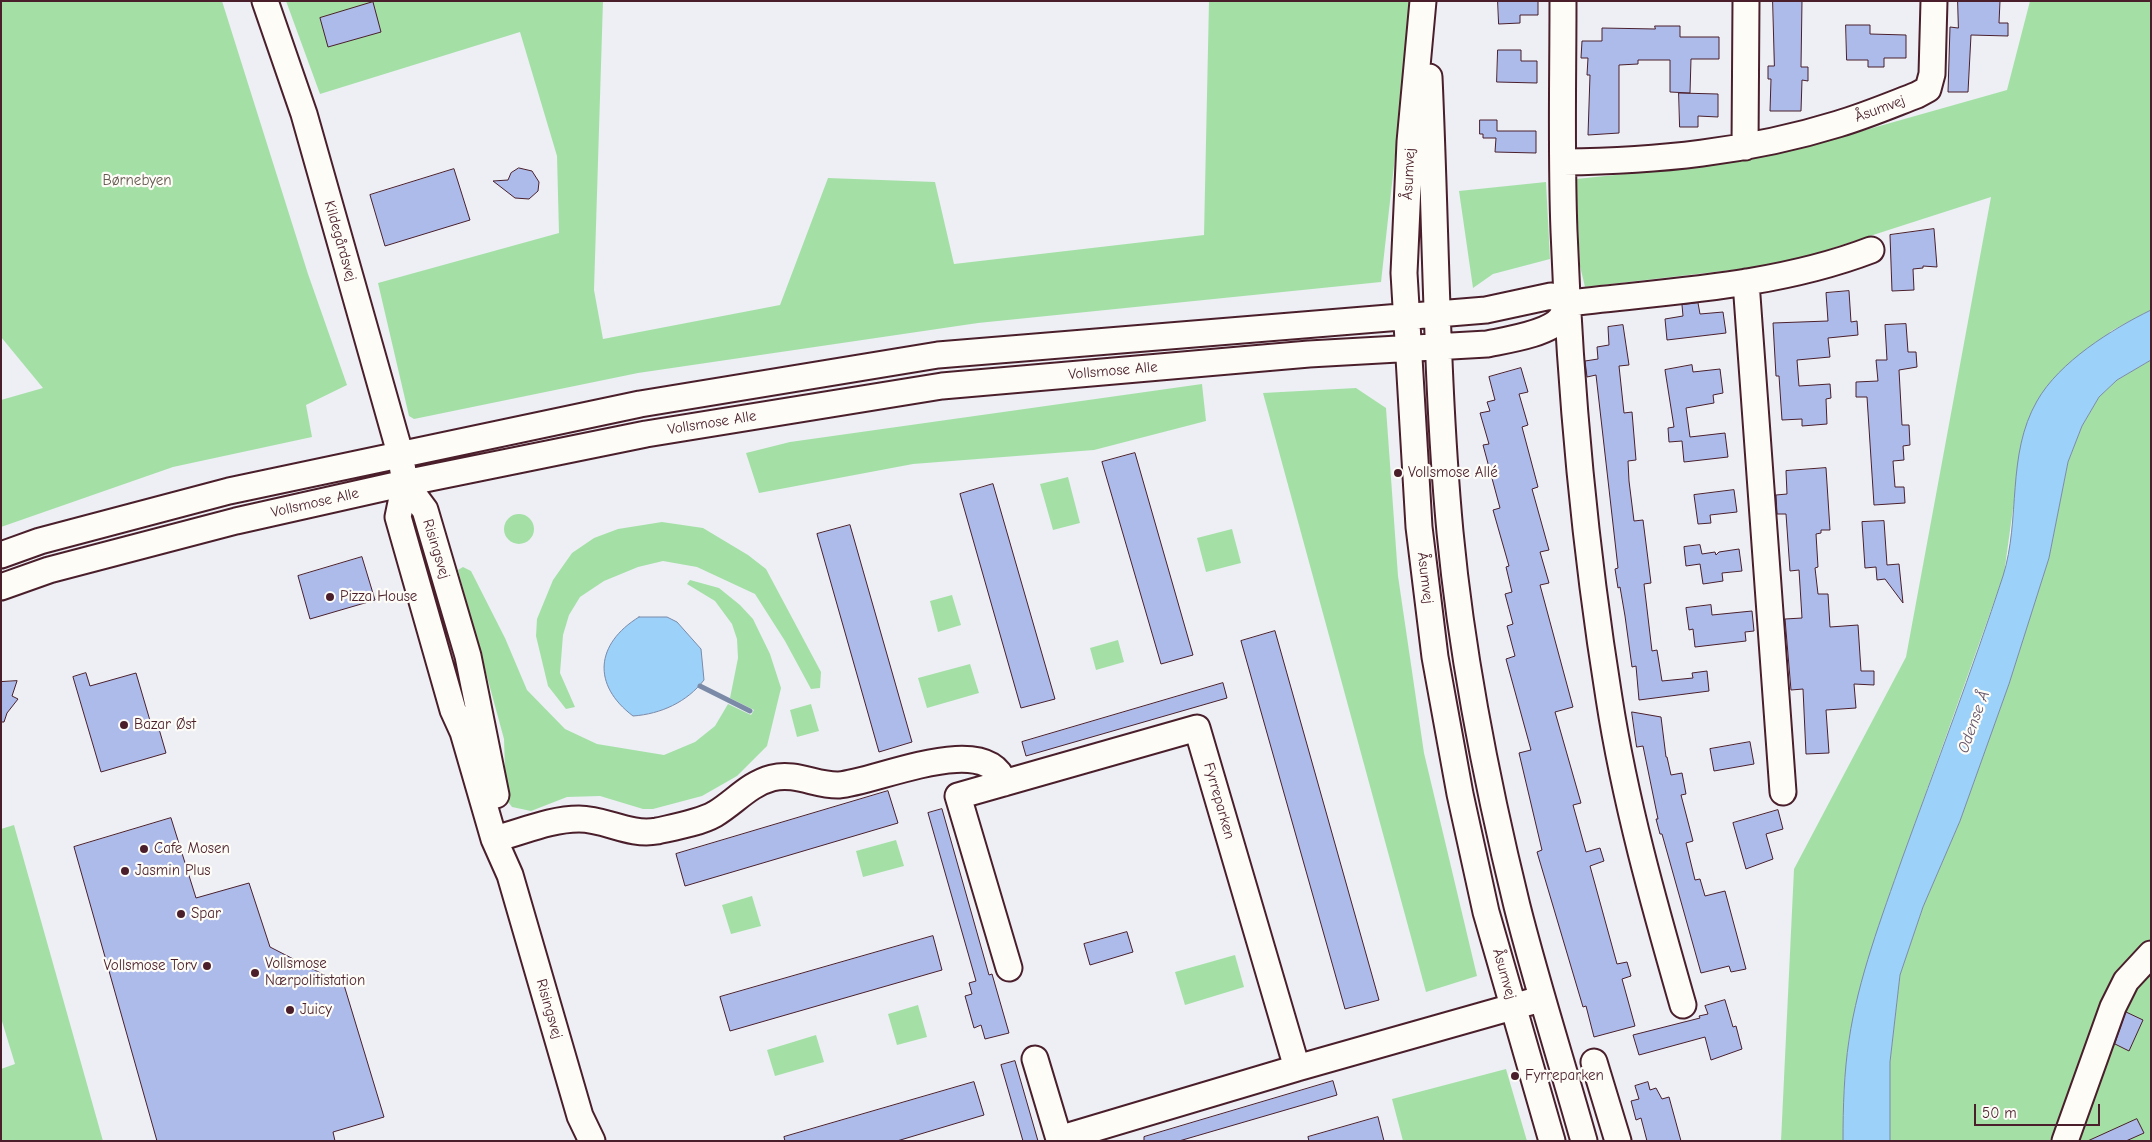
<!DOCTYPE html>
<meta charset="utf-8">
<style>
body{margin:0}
#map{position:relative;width:2152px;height:1142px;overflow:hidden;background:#edeff5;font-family:"Comic Neue",sans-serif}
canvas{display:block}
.frame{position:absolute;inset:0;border:2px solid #4a1f2b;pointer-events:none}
.scale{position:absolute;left:1974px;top:1104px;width:126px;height:22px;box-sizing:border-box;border:2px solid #4a1f2b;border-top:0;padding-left:6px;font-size:15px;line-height:18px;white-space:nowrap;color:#4a1f2b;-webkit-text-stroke:4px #fdfcf7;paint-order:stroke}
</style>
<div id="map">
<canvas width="2152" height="1142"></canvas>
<div class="frame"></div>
<div class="scale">50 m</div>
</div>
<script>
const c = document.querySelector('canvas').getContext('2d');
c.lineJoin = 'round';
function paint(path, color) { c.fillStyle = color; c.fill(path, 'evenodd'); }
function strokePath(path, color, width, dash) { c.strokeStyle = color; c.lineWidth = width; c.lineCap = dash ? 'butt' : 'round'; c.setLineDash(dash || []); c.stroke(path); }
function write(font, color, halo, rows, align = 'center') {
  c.font = font + ' "Comic Neue",sans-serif'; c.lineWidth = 4.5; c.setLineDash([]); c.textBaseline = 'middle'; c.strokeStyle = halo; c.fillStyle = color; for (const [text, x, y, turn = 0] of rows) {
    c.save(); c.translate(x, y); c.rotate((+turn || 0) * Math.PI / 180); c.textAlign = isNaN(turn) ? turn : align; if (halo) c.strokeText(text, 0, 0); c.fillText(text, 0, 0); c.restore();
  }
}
paint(new Path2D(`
 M1,1H222L308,274L347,385L306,405L312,437L173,467L1,527V400L43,388L1,337Z
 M286,1H603L594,290L603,339L780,305L828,178L935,182L954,264L1204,235L1209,1H1409L1410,22L1381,282L978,323L638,373L414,419L409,416L378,283L559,233L557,156L520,32L320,94Z
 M2030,1H2151V310L2111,331L2023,436L2004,574L1884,910L1858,998L1849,1038L1844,1087L1843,1141H1781L1794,869L1906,657L1991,197L1783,264L1585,287L1580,266L1576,179L1713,165L1816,144L2007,90Z
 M1546,182L1550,259L1493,274L1473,288L1459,191Z
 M2151,360V1141H1890V1062L1900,975L1923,907L1960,821L2009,684L2049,558L2068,462L2082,426L2099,397L2117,380Z
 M1202,384L1206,421L1094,450L913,464L759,493L746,453L790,442Z
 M1356,388L1386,408L1398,576L1424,753L1477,976L1426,992L1263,393Z
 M1068,477L1080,523L1053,530L1040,484Z
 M504 529a15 15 0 1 1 30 0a15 15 0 1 1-30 0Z
 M662,522L703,528L748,555L766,569L821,672L820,688L811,689L785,641L755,594L697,567L663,561L638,567L604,581L580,597L569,615L563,635L560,673L575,707L566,709L548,686L536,636L537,619L553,580L572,553L594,538L618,529Z
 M1232,529L1241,563L1206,572L1197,538Z
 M463,567L471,571L505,638L527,690L565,729L597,744L664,755L695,742L715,726L728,704L751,715L754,710L730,698L738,658L737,639L732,624L715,601L687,584L690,580L719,588L740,605L753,619L770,654L781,688L767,746L737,776L702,796L653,809H643L600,796L567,797L531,811L512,807L506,799L504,739L458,570Z
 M952,595L961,625L938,632L930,601Z
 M1118,640L1124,662L1096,670L1090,648Z
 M970,664L979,693L927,708L918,678Z
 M811,704L819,731L797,737L790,710Z
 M14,825L103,1141H1V1069L15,1064L1,1018V829Z
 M896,840L904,866L863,877L856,851Z
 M752,896L761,926L731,934L722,905Z
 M1235,955L1244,987L1185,1005L1175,972Z
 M918,1005L927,1037L897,1045L888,1014Z
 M816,1035L824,1062L775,1076L767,1050Z
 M1506,1069L1527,1141H1403L1392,1099Z`), '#a4e0a6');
const water = new Path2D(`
 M2151,310V360L2117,380L2099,397L2082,426L2068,462L2049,558L2009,684L1960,821L1923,907L1900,975L1890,1062V1141H1843C1843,1107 1844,1073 1849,1040C1858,979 1882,916 1902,859C1936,765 1972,671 2003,576C2021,519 2006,455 2037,401C2059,362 2112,329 2151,310Z
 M639,617H667L677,622L701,649L704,680C687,702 661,714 633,716C592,685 595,644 639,617Z`);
paint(water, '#9cd1fa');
strokePath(water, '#7b8aa7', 1);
strokePath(new Path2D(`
 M700,686L750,711`), '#7b8aa7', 5);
const building = new Path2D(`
 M1498,1H1538V15H1520V23L1499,24Z
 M1773,1H1802L1801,67H1808V81L1802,80L1801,111H1770L1771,79H1768V66H1774Z
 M1958,1H2000L1999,23H2008V36L1971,35L1968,92H1948L1950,27L1958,28Z
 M373,2L381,32L328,47L320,18Z
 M1846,25H1870V34L1906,35V58H1884V67H1868V60H1847Z
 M1655,26H1680V37H1719V59H1691L1690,93L1670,92V60H1638V64L1619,65V133L1588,135L1590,75H1587L1588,58H1581L1582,41H1602V28L1655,29Z
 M1498,50H1521V61H1537V83L1497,82Z
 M1679,93L1718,94V117L1698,116V127H1680Z
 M1480,120H1497V131H1536V153L1495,152L1496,138H1483V134H1480Z
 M519,168L532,171L539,182L538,191L529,199L515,198L493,181L508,180L511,173Z
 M454,169L470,220L385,246L370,195Z
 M1934,229L1937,267L1923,266V268L1913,269L1914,290L1892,291L1890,235Z
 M1849,291L1851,322L1857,321L1858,335L1828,338L1830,357L1797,360L1799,386L1830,384L1831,398L1826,399L1827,424L1802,426V419L1782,420L1779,376H1776L1773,323L1828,321L1826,293Z
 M1698,303L1700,314L1723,312L1726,333L1667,340L1665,319L1683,316L1682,305Z
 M1906,324L1908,352H1916L1917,367L1899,370L1902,425H1909L1910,445L1903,446L1904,460L1893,461L1895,487H1904L1905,503L1874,505L1867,397H1856V382L1878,381L1876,360H1887L1885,325Z
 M1623,325L1629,365L1619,366L1624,413L1632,412L1636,460L1628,461L1629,481L1634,521L1643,520L1651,583L1644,584L1652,651L1657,650L1662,681L1693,678L1692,673L1707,671L1709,691L1639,700L1636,666L1632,667L1625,616L1620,587L1618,588L1615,569L1618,568L1596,375L1587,377L1585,361L1598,359L1597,347L1609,345L1608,327Z
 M1692,365L1693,372L1720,369L1723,393L1713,395L1714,403L1686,408L1690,437L1725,433L1728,457L1684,462L1682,441L1669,442L1668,428L1674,427L1665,370Z
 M1521,368L1528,392L1519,394L1528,425L1522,427L1538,487L1532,489L1549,550L1540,552L1549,583L1540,585L1573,707L1555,712L1581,803L1573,805L1586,852L1600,848L1604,861L1590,866L1617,964L1627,962L1631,976L1622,979L1635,1026L1594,1037L1586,1006L1583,1007L1537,852L1542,850L1541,846L1519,753L1531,750L1506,659L1515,656L1507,626L1513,624L1505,594L1512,592L1506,567L1509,566L1493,510L1500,508L1483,445L1489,444L1480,413L1490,411L1487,402L1495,400L1489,377Z
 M1135,453L1193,655L1161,664L1102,462Z
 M1826,468L1830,530H1821V533L1816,534L1818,567L1815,568L1818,594H1828L1830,627L1858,625L1861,671H1874V685L1854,684L1856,708L1826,710L1829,753L1806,754L1803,689L1791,690L1785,619L1802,618L1799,570L1790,571L1786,514H1777L1776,495L1787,494L1786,471Z
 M993,484L1055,699L1021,708L960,494Z
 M1734,490L1737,512L1710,515L1711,523L1698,524L1694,495Z
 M1884,521L1887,565L1899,564L1903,603L1885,579L1877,580L1876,567L1865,568L1862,522Z
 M850,525L912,742L879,752L817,534Z
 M1700,545L1702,554L1715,552L1716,555L1719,552L1739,549L1742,571L1722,573L1723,581L1703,584L1700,564L1686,566L1684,547Z
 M362,557L375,600L310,619L298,576Z
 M1711,605L1712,615L1752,611L1754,631L1745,632L1746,641L1695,647L1693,629L1689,630L1686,608Z
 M1275,631L1379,1000L1345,1009L1241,641Z
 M86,673L90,686L136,673L151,724L157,722L166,753L101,772L73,677Z
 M17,681L12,696L18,699L7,713L4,722H1V682Z
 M1223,683L1227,698L1026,756L1022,742Z
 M1632,712L1661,717L1666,757H1667L1671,775L1682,773L1686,794L1681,795L1693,841L1686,843L1695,880L1700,879L1705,896L1725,891L1746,969L1731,972L1729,966L1701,973L1662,834H1660L1656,819H1658L1643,746L1637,747Z
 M1750,742L1754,764L1714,771L1710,749Z
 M888,791L898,823L685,886L676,854Z
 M942,809L989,975L992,974L1009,1033L985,1039L981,1025L974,1028L965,996L972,994L969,983L976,981L928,813Z
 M1778,810L1783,829L1766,834L1773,859L1746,869L1733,823Z
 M171,818L196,898L249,883L270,947L344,985L384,1117L333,1132L335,1141H157L74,847Z
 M1127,932L1133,952L1090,965L1084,944Z
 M933,936L942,970L730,1031L720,997Z
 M1725,1000L1733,1027L1736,1026L1742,1049L1711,1060L1705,1037L1639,1055L1633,1035L1700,1018L1699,1016L1708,1014L1705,1006Z
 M2126,1012L2143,1020L2129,1051L2115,1044Z
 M1015,1061L1038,1141H1023L1001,1065Z
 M1333,1081L1337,1095L1179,1141H1144V1137Z
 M974,1082L984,1115L897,1141H785L784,1137Z
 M1648,1082L1650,1090L1656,1088L1662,1099L1669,1097L1681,1141H1647L1641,1118L1636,1120L1631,1101L1639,1099L1635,1086Z
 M1378,1117L1384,1141H1309L1308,1137Z
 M2137,1119L2144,1133L2126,1141H2088Z`);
paint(building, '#adbbeb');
strokePath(building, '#4a1f2b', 1);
const minor = new Path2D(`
 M265,1L304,114L400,453L405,483L398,517L453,710L463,732L494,839L510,875L580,1116L592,1141
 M1423,1L1410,142L1404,273L1419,527L1435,657L1460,794L1486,912L1552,1141
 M1563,1C1563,78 1561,154 1564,231C1570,387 1584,543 1609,698C1625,802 1654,904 1683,1005
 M1429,77C1436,229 1436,381 1450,532C1462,658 1487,784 1517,906C1537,985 1562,1063 1584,1141
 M1745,147L1746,1
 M1563,162C1656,161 1748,152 1838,124C1865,116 1891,105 1917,95L1928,89L1932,74L1934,1
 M1746,282L1783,792
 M405,483L425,510L468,656L496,795
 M1,555L40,541L229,491L640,404L938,355L1486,310L1551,296L1568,303C1670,291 1774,287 1871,250
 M1,587L49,570L236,521L405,483L646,434L942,386L1309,354L1487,344C1506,340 1549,334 1561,318C1564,313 1566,308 1568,303
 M494,839C522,832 550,819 579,819C606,819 629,836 657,831C675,827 699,823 715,814C735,802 749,784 772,778C796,772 817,786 839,785C877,782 987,730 1004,783
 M1009,968L958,796L1197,728L1297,1068L1530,1002
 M1035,1059L1059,1139L1297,1068
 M1594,1062L1618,1141
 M2065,1141L2113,1007L2126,981L2151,954`);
strokePath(minor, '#4a1f2b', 29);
strokePath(minor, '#fdfcf7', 25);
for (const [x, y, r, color] of [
 [1398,473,5,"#4a1f2b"],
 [330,597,5,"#4a1f2b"],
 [124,725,5,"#4a1f2b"],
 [144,849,5,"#4a1f2b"],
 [125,871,5,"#4a1f2b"],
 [181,914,5,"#4a1f2b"],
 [207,966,5,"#4a1f2b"],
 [255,973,5,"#4a1f2b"],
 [290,1010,5,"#4a1f2b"],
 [1515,1076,5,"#4a1f2b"]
]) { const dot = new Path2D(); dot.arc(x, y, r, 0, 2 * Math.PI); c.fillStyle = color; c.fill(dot); strokePath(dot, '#fdfcf7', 2); }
write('15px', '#4a1f2b', '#fdfcf7', [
 ["Åsumvej",1880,109,-20],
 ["Åsumvej",1409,174,-87],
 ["Kildegårdsvej",340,241,74],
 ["Vollsmose Alle",1113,371,-5],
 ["Vollsmose Alle",712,423,-9],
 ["Vollsmose Alle",315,503,-13],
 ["Risingsvej",436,549,73],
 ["Åsumvej",1425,578,83],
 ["Fyrreparken",1219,801,74],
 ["Åsumvej",1504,974,74],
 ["Risingsvej",549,1009,74]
]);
write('15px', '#655950', '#fdfcf7', [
 ["Børnebyen",137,181]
]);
write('15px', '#4a1f2b', '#fdfcf7', [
 ["Vollsmose Allé",1408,473],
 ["Pizza House",340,597],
 ["Bazar Øst",134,725],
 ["Cafe Mosen",154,849],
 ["Jasmin Plus",135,871],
 ["Spar",191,914],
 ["Vollsmose",265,964],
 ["Nærpolitistation",265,981],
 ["Vollsmose Torv",197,966,"right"],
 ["Juicy",300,1010],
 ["Fyrreparken",1525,1076]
], 'left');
write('italic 16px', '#635469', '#fdfcf7', [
 ["Odense Å",1974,722,-70]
]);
</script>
